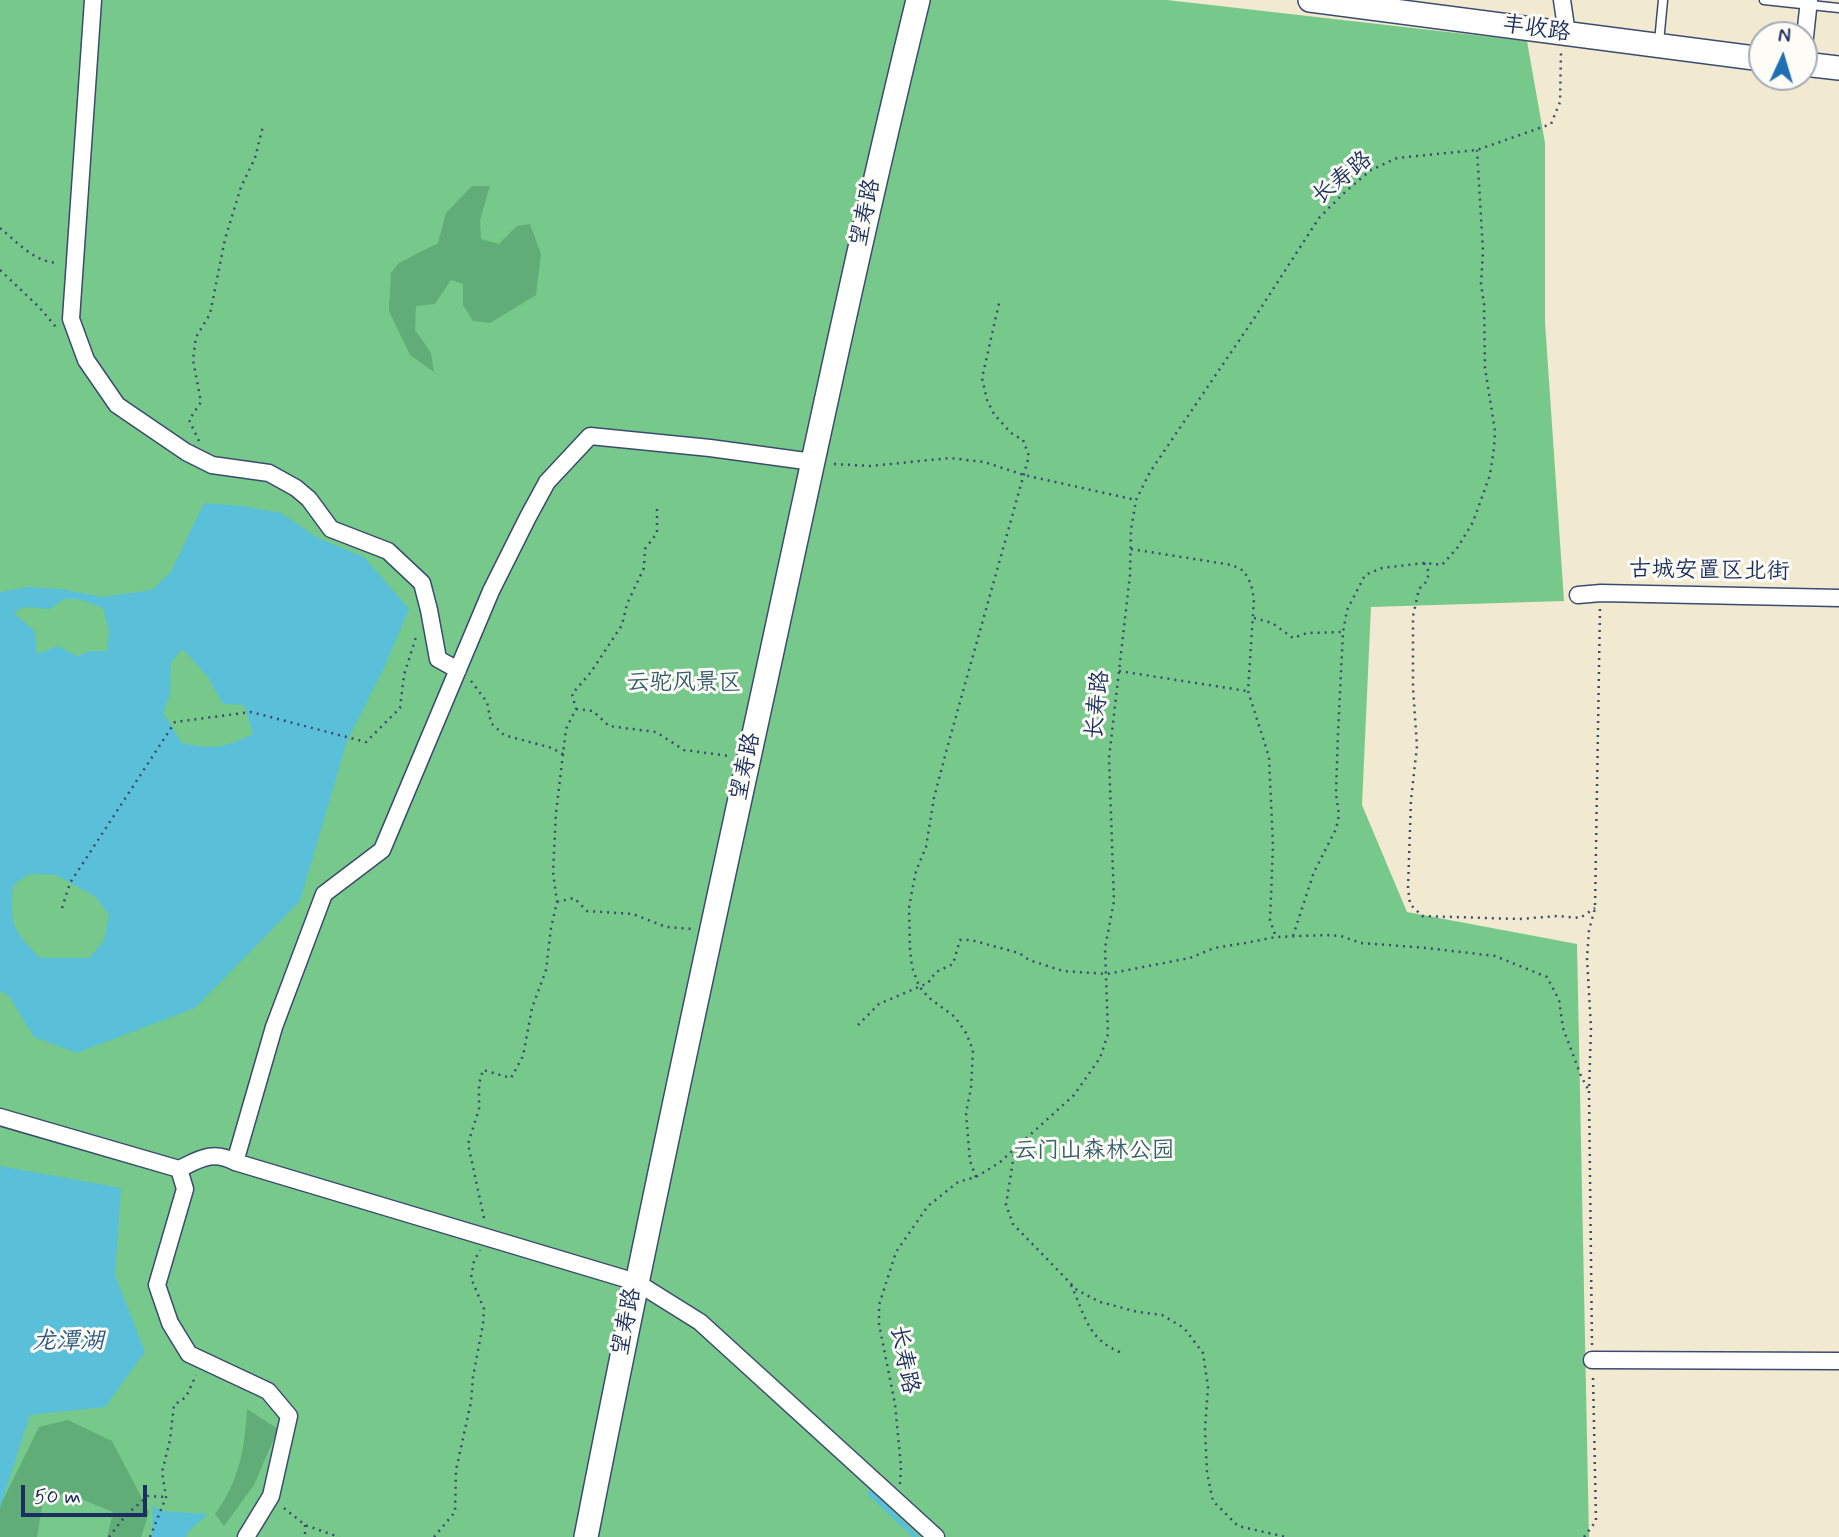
<!DOCTYPE html>
<meta charset="utf-8">
<style>
body{margin:0}
#map{position:relative;width:1839px;height:1537px;overflow:hidden;background:#f1ead1;font-family:Mynerve,sans-serif}
canvas{display:block}
.north{position:absolute;left:1748px;top:21px;width:70px;height:70px;box-sizing:border-box;background:#fdfcf7;border:2px solid #a3aaba;border-radius:50%;rotate:4deg;font-size:19px;font-weight:700;line-height:28px;text-align:center;color:#1b2f5e}
.north::after{content:'';display:block;margin:auto;width:24px;height:32px;background:#1f6fb2;clip-path:polygon(50% 0,100% 100%,50% 72%,0 100%)}
.scale{position:absolute;left:21px;top:1485px;width:126px;height:32px;box-sizing:border-box;border:4px solid #1b2f5e;border-top:0;padding-left:9px;font-size:21px;line-height:24px;white-space:nowrap;color:#1b2f5e;-webkit-text-stroke:5px #fdfcf7;paint-order:stroke}
</style>
<div id="map">
<canvas width="1839" height="1537"></canvas>
<div class="north">N</div>
<div class="scale">50 m</div>
</div>
<script>
const c = document.querySelector('canvas').getContext('2d');
c.lineJoin = 'round';
function paint(path, color) { c.fillStyle = color; c.fill(path, 'evenodd'); }
function strokePath(path, color, width, dash) { c.strokeStyle = color; c.lineWidth = width; c.lineCap = dash ? 'butt' : 'round'; c.setLineDash(dash || []); c.stroke(path); }
function write(font, color, halo, rows, align = 'center') {
  c.font = font + ' Mynerve,"LXGW WenKai TC",sans-serif'; c.lineWidth = 6; c.setLineDash([]); c.textBaseline = 'middle'; c.strokeStyle = halo; c.fillStyle = color; for (const [text, x, y, turn = 0] of rows) {
    c.save(); c.translate(x, y); c.rotate((+turn || 0) * Math.PI / 180); c.textAlign = isNaN(turn) ? turn : align; if (halo) c.strokeText(text, 0, 0); c.fillText(text, 0, 0); c.restore();
  }
}
paint(new Path2D(`
 M0,0H1167L1527,41L1545,143V322L1564,601L1371,607L1362,805L1407,912L1577,944L1589,1537H0Z`), '#76c98b');
paint(new Path2D(`
 M472,186H490L480,220L481,239L499,244L517,226L530,224L541,254L536,295L490,323L473,321L463,305V284L451,280L435,304L416,306L415,330L431,353L434,372L410,355L389,311L391,273L399,263L438,243L446,213Z
 M247,1409L278,1429L254,1485L224,1526L215,1514C239,1482 245,1448 247,1409Z
 M68,1420L112,1441L149,1512L141,1537H107L113,1512L66,1493L43,1501L37,1537H0V1506L39,1427Z`), '#60ad77');
paint(new Path2D(`
 M204,503L241,506L281,513L318,538L364,557L409,609L385,666L347,741L300,901L195,1008L77,1053L34,1037L9,996L0,991V592L27,587L61,589L102,597L152,590L171,572ZM64,599H78L103,608L109,631L107,651H90L77,656L58,646L37,654L35,632L14,613L23,607L50,609ZM183,649L208,677L223,704L244,705L253,734C223,748 214,750 182,743L163,713L170,694L171,662ZM29,874L56,875L96,897L109,915L104,941L89,958H40C11,928 10,926 13,885Z
 M0,1166L121,1188L115,1275L145,1352L105,1407L30,1415L0,1508Z
 M153,1505L161,1511L208,1514L188,1532L186,1537H152Z`), '#5abfd8');
strokePath(new Path2D(`
 M870,1493L916,1537`), '#5abfd8', 5);
const lane = new Path2D(`
 M1764,0L1839,8
 M1659,42L1663,0`);
const street = new Path2D(`
 M93,0L71,319L86,360L117,405L186,452L212,465L269,473L296,488L309,499L331,529L388,551L422,583L429,610L438,659L458,670
 M1562,0L1567,34
 M1804,46L1809,0
 M1578,595L1601,593L1839,598
 M0,1117L179,1169C200,1159 213,1150 235,1162L636,1282L700,1322L936,1537
 M235,1162L274,1027L324,894L382,850L491,591L528,517L547,482L590,436L710,448L813,462
 M179,1169L185,1189L157,1285L170,1323L189,1354L268,1391L289,1416L271,1496L246,1537
 M1592,1360L1839,1361`);
const secondary = new Path2D(`
 M1310,0L1762,59
 M1804,64L1839,68
 M586,1537C642,1250 704,964 766,679C815,452 863,225 918,0`);
strokePath(lane, '#3b4b6f', 11);
strokePath(street, '#3b4b6f', 19);
strokePath(secondary, '#3b4b6f', 26);
strokePath(new Path2D(`
 M0,228C17,242 34,262 58,263
 M0,270L39,307L56,327
 M199,441L189,420L201,402L193,360L196,337L210,314L225,239L241,187L255,158L263,126
 M834,464L871,466L950,458L984,462L1024,475L1136,500
 M1131,549L1232,565L1244,571L1251,584L1254,599L1248,691L1269,757L1273,846L1270,920L1276,937
 M1424,563L1429,572L1427,581L1419,589L1413,616V688L1417,746L1411,800L1408,888L1410,904L1422,916L1519,919L1558,916L1580,918L1595,908
 M1254,618L1272,623L1293,638L1307,633L1342,632
 M1119,671L1247,691
 M471,681L487,702L491,723L504,735L552,748L564,755
 M576,709L593,711L609,726L656,732L684,750L729,756
 M557,902L574,898L587,911L633,914L666,927L693,929
 M62,908L70,883L175,722L251,712L366,742L400,708L404,675L416,637
 M1293,936L1314,872L1336,829L1339,815L1336,794L1338,733L1343,632L1347,610L1365,575L1382,568L1424,563L1442,565L1458,547L1473,522L1490,475L1494,448L1495,431L1485,368L1484,304L1481,284L1483,251L1477,150
 M858,1025L879,1004L928,983L936,972L953,964L960,940H971L1019,953L1029,960L1063,971L1107,974L1190,958L1214,948L1245,943L1276,937L1327,935L1341,936L1361,943L1427,948L1495,956L1547,977L1559,1000L1563,1028L1581,1076L1589,1091
 M1015,1148L1006,1205L1013,1224L1077,1290L1100,1302L1138,1312L1162,1315L1184,1328L1203,1353L1208,1387L1205,1429L1207,1473L1213,1501L1238,1526L1286,1537
 M976,1177L970,1161L966,1113L971,1088L973,1050L966,1033L955,1017L928,997L919,986L912,967L910,949L909,908L912,891L916,871L926,847L934,798L946,752L1029,456L1023,440L1011,433L994,414L987,400L982,378L1000,299
 M484,1218L468,1144L479,1109V1084L483,1070L511,1078L523,1056L532,1008L546,970L551,928L557,902L553,872L556,813L566,729L576,709L572,694L591,672L622,625L627,604L644,568L645,549L657,533V507
 M1071,1285C1086,1317 1087,1339 1122,1353
 M1592,1345L1589,1091L1591,1028L1587,958L1589,930L1595,908L1600,608
 M900,1484L901,1467L895,1404L879,1324V1305L896,1252L928,1206L958,1182L976,1177L999,1163L1074,1095L1100,1058L1108,1034L1105,948L1114,901L1109,758L1130,575L1131,530L1136,500L1150,472L1255,317L1319,218L1345,192L1371,170L1397,158L1477,150L1551,124L1560,102L1561,52
 M284,1508L305,1525L339,1537
 M305,1525V1537
 M109,1537L126,1515L148,1496L166,1497
 M150,1537L166,1497L162,1472L170,1440L174,1405L186,1397L196,1375
 M434,1537L455,1512L456,1470L471,1402L473,1377L483,1324L484,1309L471,1278L474,1261L480,1250
 M1584,1537L1596,1521L1593,1376`), '#3b4b6f', 2.5, [2, 5]);
strokePath(lane, '#fff', 8);
strokePath(street, '#fff', 16);
strokePath(secondary, '#fff', 23);
write('23px', '#1b2f5e', '#fdfcf7', [
 ["丰收路",1536,30,8],
 ["长寿路",1343,179,-39],
 ["望寿路",867,213,-78],
 ["古城安置区北街",1709,572,1],
 ["长寿路",1099,705,-84],
 ["望寿路",747,767,-78],
 ["望寿路",628,1322,-79],
 ["长寿路",903,1360,79]
]);
write('23px', '#365d6c', '#fdfcf7', [
 ["云驼风景区",684,684],
 ["云门山森林公园",1094,1152]
]);
write('italic 24px', '#2e5a83', '#fdfcf7', [
 ["龙潭湖",68,1343]
]);
</script>
